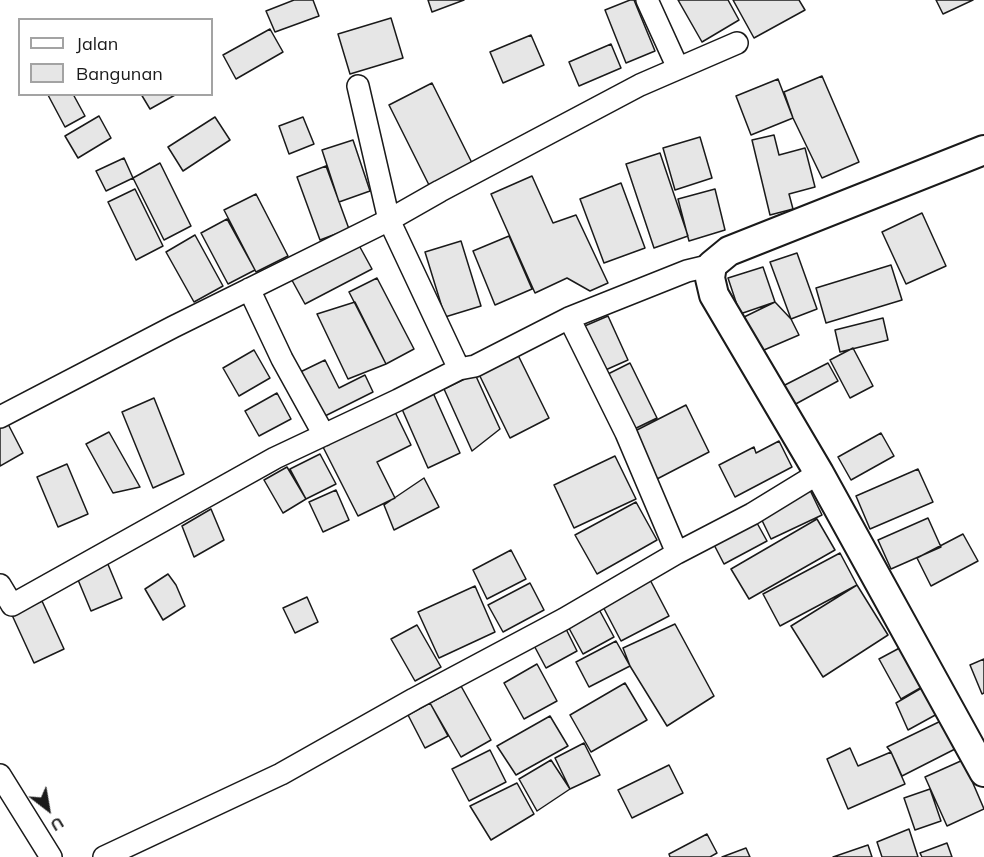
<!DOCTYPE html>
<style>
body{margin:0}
#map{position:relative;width:984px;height:857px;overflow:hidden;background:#fff;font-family:Mulish,sans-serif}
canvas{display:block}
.legend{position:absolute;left:18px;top:18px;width:195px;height:78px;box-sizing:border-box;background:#fff;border:2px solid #a3a3a3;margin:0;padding:8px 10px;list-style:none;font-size:18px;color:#1a1a1a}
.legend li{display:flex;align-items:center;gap:12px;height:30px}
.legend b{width:30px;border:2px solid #a3a3a3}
.north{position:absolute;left:18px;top:779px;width:60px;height:60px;-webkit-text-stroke:4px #fff;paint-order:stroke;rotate:149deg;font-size:16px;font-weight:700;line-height:24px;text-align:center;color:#1a1a1a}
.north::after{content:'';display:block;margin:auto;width:21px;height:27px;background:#1a1a1a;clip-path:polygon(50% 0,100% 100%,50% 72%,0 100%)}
</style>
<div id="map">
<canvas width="984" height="857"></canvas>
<ul class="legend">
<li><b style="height:8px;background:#fff"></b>Jalan</li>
<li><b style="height:16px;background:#e6e6e6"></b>Bangunan</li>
</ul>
<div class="north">U</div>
</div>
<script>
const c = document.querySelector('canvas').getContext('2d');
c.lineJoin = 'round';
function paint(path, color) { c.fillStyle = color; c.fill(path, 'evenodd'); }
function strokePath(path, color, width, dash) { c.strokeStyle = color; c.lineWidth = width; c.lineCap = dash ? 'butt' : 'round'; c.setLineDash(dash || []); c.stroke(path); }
const building = new Path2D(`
 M294,0H313L319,16L275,32L266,11Z
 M428,0H464L432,12Z
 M630,0H634L655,51L626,63L605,10Z
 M678,0H728L739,20L702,42Z
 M733,0H799L805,10L754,38Z
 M936,0H973L943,14Z
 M391,18L403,58L350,74L338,34Z
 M270,29L283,52L236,79L223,55Z
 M531,35L544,65L503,83L490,52Z
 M611,44L621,68L579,86L569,62Z
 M822,76L859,162L822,178L793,118L784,92Z
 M778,79L793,118L751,135L736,96Z
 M432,83L472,163L429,185L389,105Z
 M73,94L85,116L65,127L48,95Z
 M141,94H174L175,95L150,109Z
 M99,116L111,138L78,158L65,136Z
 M215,117L230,140L183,171L168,147Z
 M303,117L314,144L289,154L279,126Z
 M774,135L779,155L805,148L815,187L789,194L793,209L770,215L752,140Z
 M700,137L712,178L675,190L663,148Z
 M353,140L370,191L339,202L322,150Z
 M660,153L688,236L654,248L626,164Z
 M124,158L133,178L106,191L96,171Z
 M160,163L191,226L164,240L133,178Z
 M326,166L349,229L320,240L297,177Z
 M532,176L553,223L576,215L608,283L590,291L567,278L535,293L491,194Z
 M621,183L645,248L604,263L580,199Z
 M135,189L163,246L136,260L108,202Z
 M715,189L725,230L689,241L678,199Z
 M256,194L288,256L256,272L224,210Z
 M922,213L946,266L906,284L882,232Z
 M227,219L255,270L228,284L201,233Z
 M195,235L223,286L194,302L166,252Z
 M509,236L532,289L495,305L473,251Z
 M355,238L372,269L305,304L288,273Z
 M461,241L481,306L445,317L425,252Z
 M797,253L817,309L791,319L770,262Z
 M891,265L902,300L826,323L816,288Z
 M763,267L775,302L740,314L728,278Z
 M377,278L414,349L386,364L349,292Z
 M355,302L386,364L348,379L317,314Z
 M775,302L791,319L799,335L757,353L742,318Z
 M608,316L628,360L601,372L580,328Z
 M883,318L888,340L840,352L835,330Z
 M514,347L549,418L510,438L475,366Z
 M853,348L873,386L850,398L830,360Z
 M254,350L270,378L239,396L223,368Z
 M325,360L339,388L365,375L373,392L321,418L292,376Z
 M630,363L657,418L626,433L600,378Z
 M828,363L838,381L792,406L781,387Z
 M475,374L500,429L472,451L444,389Z
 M430,386L460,453L428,468L398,400Z
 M277,393L291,419L259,436L245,411Z
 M154,398L184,474L153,488L122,412Z
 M686,405L709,452L657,479L633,432Z
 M394,410L411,445L377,462L395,498L358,516L323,447Z
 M8,424L23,453L0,466V427Z
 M109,432L140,487L113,493L86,444Z
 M881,433L894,456L851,480L838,457Z
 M779,441L792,467L735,497L719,465L754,447L756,453Z
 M320,454L336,484L306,499L290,469Z
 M615,456L636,499L574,528L554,485Z
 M67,464L88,514L58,527L37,477Z
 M287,467L306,499L283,513L264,480Z
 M918,469L933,502L870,529L856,496Z
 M424,478L439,507L394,530L384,505Z
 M808,486L822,515L771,539L757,510Z
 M336,490L349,520L323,532L309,502Z
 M636,502L657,540L597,574L575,535Z
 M211,509L224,540L194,557L182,526Z
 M752,514L767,541L724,564L710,537Z
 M928,518L941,547L891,569L878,540Z
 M817,519L835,550L749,599L731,569Z
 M963,534L978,561L931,586L917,558Z
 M511,550L526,579L487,599L473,570Z
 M840,553L857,585L780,626L763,594Z
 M107,562L122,598L91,611L76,575Z
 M168,574L176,585L185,606L163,620L145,589Z
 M647,574L669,616L621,641L599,599Z
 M530,583L544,610L503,632L488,605Z
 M857,585L888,635L823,677L791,626Z
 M475,586L495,632L439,658L418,612Z
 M307,597L318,622L295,633L283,608Z
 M42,601L64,649L34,663L12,615Z
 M595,602L614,637L583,654L564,619Z
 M563,623L577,651L546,668L530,638Z
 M675,624L714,696L667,726L630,666L623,648Z
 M417,625L441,667L415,681L391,639Z
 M616,641L630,666L589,687L576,662Z
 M907,644L929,683L901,699L879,659Z
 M984,659V693L982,694L970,665Z
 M537,664L557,701L524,719L504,683Z
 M625,683L647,720L591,752L570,715Z
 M461,686L491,740L461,757L430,703Z
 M925,686L939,713L908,730L896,703Z
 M430,703L448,736L425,748L408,715Z
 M550,716L568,746L516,775L497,746Z
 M945,719L959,747L902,776L891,752L887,747Z
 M584,743L600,775L570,789L555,758Z
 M850,748L858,766L891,752L905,784L848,809L827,759Z
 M490,750L506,782L469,801L452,769Z
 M551,760L570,789L537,811L519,779Z
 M963,760L984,809L947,826L925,777Z
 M669,765L683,793L632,818L618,790Z
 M517,783L534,814L491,840L470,806Z
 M930,789L941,821L915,830L904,798Z
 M909,829L918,857H882L877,842Z
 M707,834L717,853L710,857H670L669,854Z
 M947,843L952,857H922L920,853Z
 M868,845L872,857H833Z
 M746,848L750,857H722Z`);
paint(building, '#e6e6e6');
strokePath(building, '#1a1a1a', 1.5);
const street = new Path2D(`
 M647,0L678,68
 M358,86L389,220L459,369
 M249,289L282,359L324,435
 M569,318L626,433L677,553
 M0,417L173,327L389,220L440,191L640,85L737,43
 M0,585L12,605L275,458L398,400L459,369L475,366L569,318L687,271L712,265
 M0,775L51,857
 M104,857L281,774L414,699L564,619L677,553L752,514L819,473`);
const secondary = new Path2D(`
 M984,150L729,251L712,265L710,278L714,295L819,473L984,772`);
strokePath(street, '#1a1a1a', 24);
strokePath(secondary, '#1a1a1a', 32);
strokePath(street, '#fff', 21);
strokePath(secondary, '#fff', 28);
</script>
